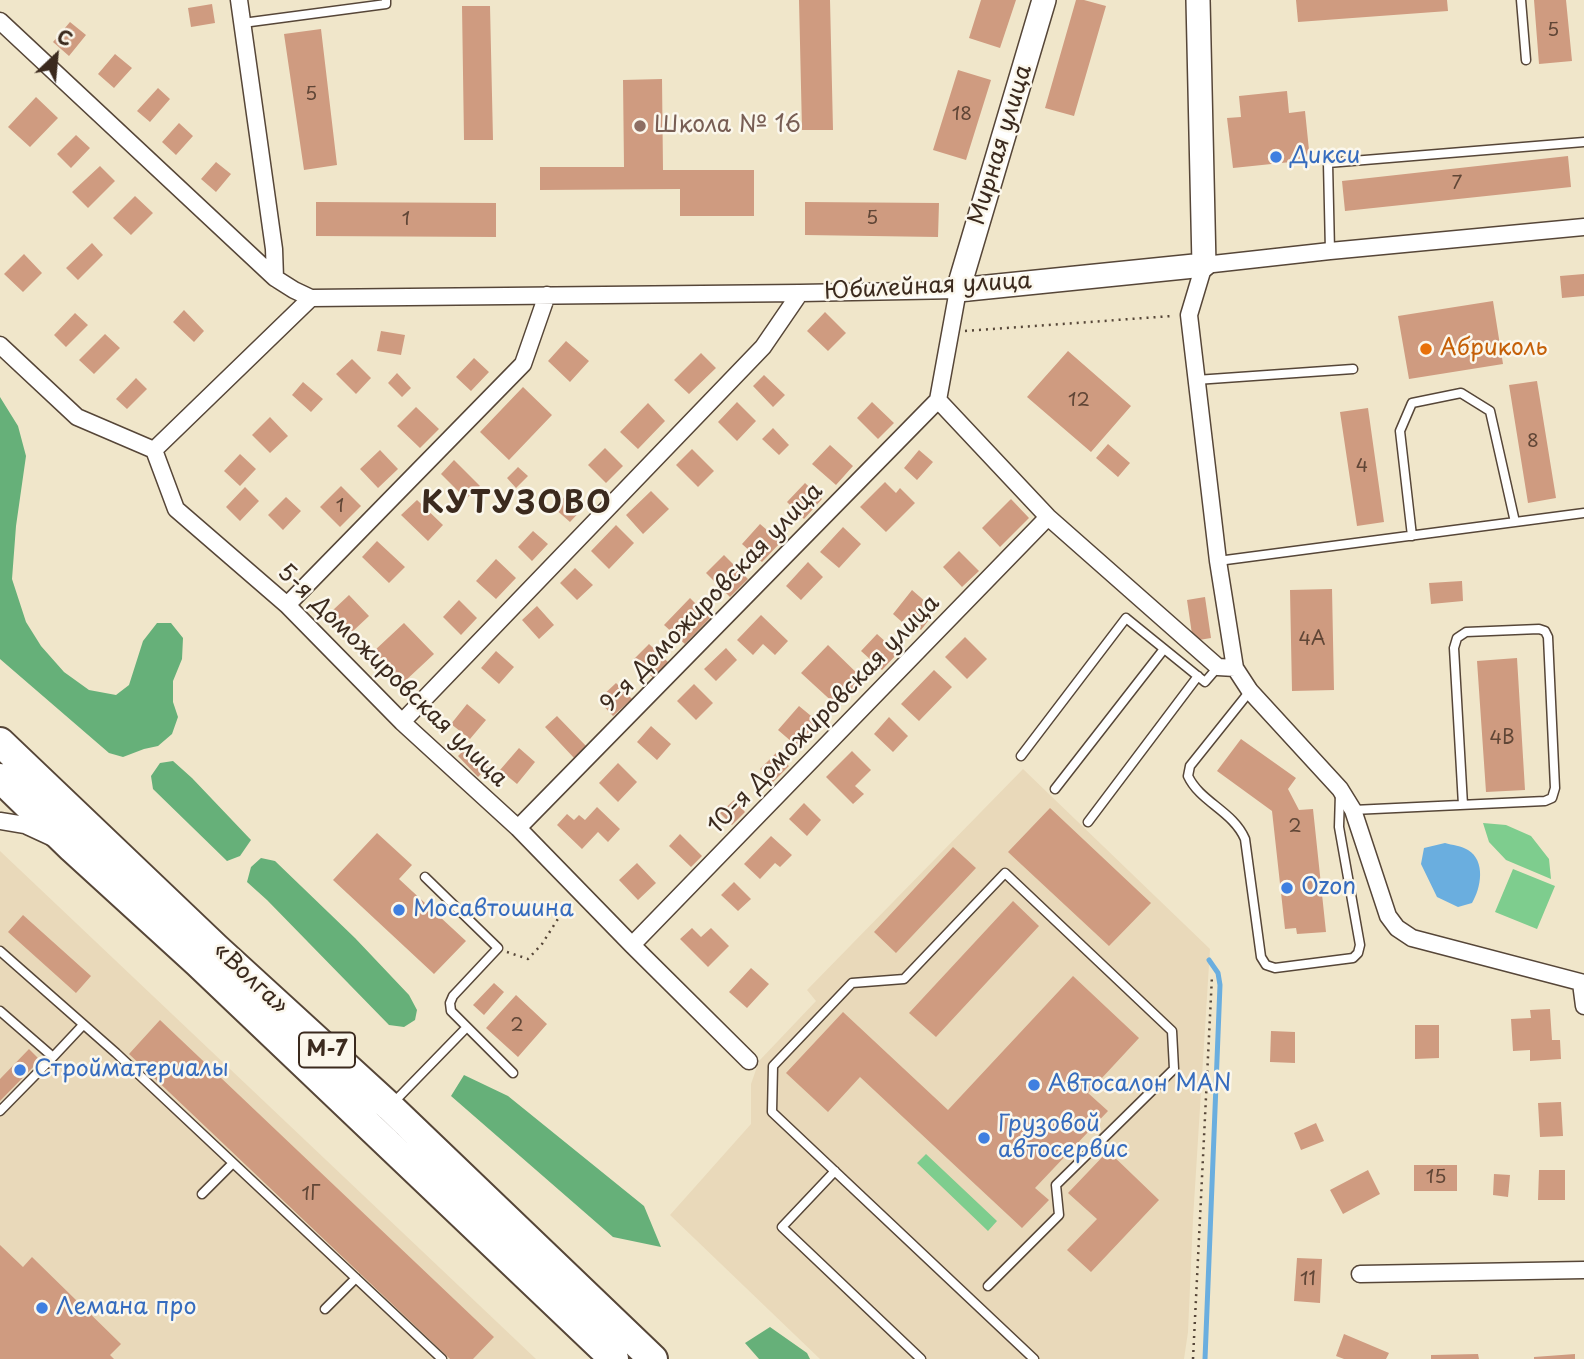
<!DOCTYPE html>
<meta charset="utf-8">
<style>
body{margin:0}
#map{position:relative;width:1584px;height:1359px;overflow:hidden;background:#f0e6ca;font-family:"Playpen Sans",sans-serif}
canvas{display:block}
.north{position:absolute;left:21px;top:21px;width:70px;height:70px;-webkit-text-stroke:5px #fbf7ec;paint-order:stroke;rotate:26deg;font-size:19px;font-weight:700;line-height:28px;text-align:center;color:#3b2a1e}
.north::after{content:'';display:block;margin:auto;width:24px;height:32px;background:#3b2a1e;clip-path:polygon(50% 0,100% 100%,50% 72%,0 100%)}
</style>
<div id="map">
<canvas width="1584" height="1359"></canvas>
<div class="north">С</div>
</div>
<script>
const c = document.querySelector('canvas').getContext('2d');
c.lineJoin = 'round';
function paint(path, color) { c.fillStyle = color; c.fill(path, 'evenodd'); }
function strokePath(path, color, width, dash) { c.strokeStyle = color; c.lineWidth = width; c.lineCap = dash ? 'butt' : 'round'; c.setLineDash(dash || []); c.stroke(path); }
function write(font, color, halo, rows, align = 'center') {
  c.font = font + ' "Playpen Sans",sans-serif'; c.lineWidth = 5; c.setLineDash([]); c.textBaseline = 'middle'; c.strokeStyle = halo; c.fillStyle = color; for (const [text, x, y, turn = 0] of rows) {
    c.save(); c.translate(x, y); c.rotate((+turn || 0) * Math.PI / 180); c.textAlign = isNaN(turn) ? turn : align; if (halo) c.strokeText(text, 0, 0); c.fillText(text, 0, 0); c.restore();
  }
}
paint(new Path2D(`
 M1023,769L1210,949L1193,1219L1188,1332L1184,1359H820L670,1215L751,1124V1084L759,1061L816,1001L807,990Z
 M0,851L536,1359H0Z`), '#e9d9ba');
paint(new Path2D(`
 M1483,823L1506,825L1531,836L1549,859L1551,879L1506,860L1489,842Z
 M1513,869L1555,886L1537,929L1495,912Z
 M926,1154L997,1221L988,1231L917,1163Z`), '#7ecd8e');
paint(new Path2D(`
 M0,397L18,426L26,456L16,526L12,579L26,622L41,646L64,672L89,690L116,695L129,685L143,641L157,623H171L183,638L182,659L173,681V702L178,717L172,734L158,746L144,749L123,757L109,753L0,659Z
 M173,761L192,778L251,840L240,856L227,861L153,789L151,776L160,763Z
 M261,858L275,861L355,938L409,995L417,1010L415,1020L404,1027L389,1025L267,900L247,882L251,867Z
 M464,1075L508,1096L644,1206L661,1247L613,1237L451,1096Z
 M770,1327L807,1353L810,1359H759L745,1343Z`), '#66b079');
paint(new Path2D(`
 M1445,843C1452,845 1462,846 1468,850C1486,861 1481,888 1472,903L1458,907L1437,897L1421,864L1424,848Z`), '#6aaedf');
strokePath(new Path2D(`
 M1205,1359L1220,985L1218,973L1209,960`), '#6aaedf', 5);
paint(new Path2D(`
 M799,0H830L833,130H802Z
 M981,0H1016L1000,48L969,38Z
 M1076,0H1084L1106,6L1074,116L1045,108Z
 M1296,0H1447L1448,11L1298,22Z
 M1534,0H1566L1572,61L1539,64Z
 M212,4L215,23L191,27L188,8Z
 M462,6H490L493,140H464Z
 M70,22L86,35L69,56L53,42Z
 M321,29L337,165L304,170L284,34Z
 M115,54L132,68L114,88L98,74Z
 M958,70L991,80L966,160L933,150Z
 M662,79L663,170H754V216H680V189L540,190V167H624L623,80Z
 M158,88L170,99L150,122L137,111Z
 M1287,91L1289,113L1305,111L1310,160L1233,168L1227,118L1241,117L1239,96Z
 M36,97L58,118L30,147L8,127Z
 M179,123L193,136L176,155L162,142Z
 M76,135L90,148L71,168L57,154Z
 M1568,156L1571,187L1345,211L1342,181Z
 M216,162L231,174L216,192L201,179Z
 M100,166L115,181L88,208L72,192Z
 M135,196L153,213L131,235L113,218Z
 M316,202L496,203V237L316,236Z
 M805,202L939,203L938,237L805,235Z
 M92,243L103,255L78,280L66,268Z
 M24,254L42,273L23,292L4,274Z
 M1584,274V296L1562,298L1560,276Z
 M1493,301L1503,364L1409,379L1398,316Z
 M184,310L204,331L194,342L173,322Z
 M825,312L846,333L828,351L807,331Z
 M75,313L88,325L66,347L54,335Z
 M381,331L405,335L401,355L377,351Z
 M105,334L120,348L94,374L79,360Z
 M566,341L589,361L570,382L548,361Z
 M1068,351L1131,406L1091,452L1027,397Z
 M701,353L716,368L689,394L674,380Z
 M474,358L489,372L471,391L456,377Z
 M352,359L371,378L356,394L336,374Z
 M397,373L411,388L402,397L388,383Z
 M764,375L785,395L773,407L753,386Z
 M136,378L147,389L127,409L116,399Z
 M1537,381L1556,498L1528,503L1509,385Z
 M303,382L323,399L311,412L292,395Z
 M523,387L552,415L509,460L480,432Z
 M737,402L756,421L737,441L718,422Z
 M872,402L894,423L878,439L857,418Z
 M648,403L665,421L638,449L620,432Z
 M416,407L439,429L420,448L397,426Z
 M1368,408L1384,522L1357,526L1340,412Z
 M270,417L288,436L270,453L252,435Z
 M773,428L789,445L779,455L762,439Z
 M1108,444L1130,463L1118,477L1096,458Z
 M830,445L853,466L836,485L812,464Z
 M605,448L623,466L606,483L588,465Z
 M692,449L714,471L698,487L676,465Z
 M380,450L398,469L378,488L360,469Z
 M919,450L933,462L917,480L904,468Z
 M240,454L256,469L240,486L224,471Z
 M454,460L480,486L466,499L441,474Z
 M518,467L528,476L516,488L507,478Z
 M885,482L896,493L900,488L915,503L886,532L860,507Z
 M805,483L822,499L804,519L787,502Z
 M341,486L361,506L340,527L320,507Z
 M245,487L259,501L240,521L226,507Z
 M571,490L587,504L570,522L554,508Z
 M651,491L669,509L643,534L626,515Z
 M286,497L301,511L283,530L268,515Z
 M1011,499L1029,518L1000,547L982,528Z
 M417,500L443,525L428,541L401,515Z
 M760,524L781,542L762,562L742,544Z
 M616,525L634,543L609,569L591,551Z
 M843,527L861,544L839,568L820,552Z
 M533,531L548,544L532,561L518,547Z
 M377,541L405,567L389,583L362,557Z
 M959,551L979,571L962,587L943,567Z
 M724,555L748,579L730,597L706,573Z
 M496,559L516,578L496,599L476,581Z
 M808,562L823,577L801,600L786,586Z
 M575,568L593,585L577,600L560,583Z
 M1462,581L1463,601L1431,604L1429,583Z
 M1332,589L1334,690L1292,691L1290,590Z
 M912,590L927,603L919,613L928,621L921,630L906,617L902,622L893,614Z
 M349,595L369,616L352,632L332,611Z
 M1205,597L1211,638L1193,641L1187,600Z
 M690,598L710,618L685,644L664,625Z
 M459,600L477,618L461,635L443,617Z
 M537,606L554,625L539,639L522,620Z
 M761,615L788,641L775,655L763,644L753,655L737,640Z
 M404,623L434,654L404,682L374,651Z
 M877,634L898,653L882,670L861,651Z
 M965,637L987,659L967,679L945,657Z
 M649,644L668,662L653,678L634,659Z
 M828,645L863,679L837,706L801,673Z
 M726,648L737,660L716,681L704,669Z
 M496,651L514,667L499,684L481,668Z
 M1517,658L1525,790L1486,792L1477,661Z
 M934,670L952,687L919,721L901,704Z
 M616,683L632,699L613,716L598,700Z
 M694,684L713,703L696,720L677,701Z
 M467,704L486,720L470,739L451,724Z
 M799,706L822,725L800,749L778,730Z
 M557,716L586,746L574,758L545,727Z
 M889,717L908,736L893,752L874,734Z
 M651,726L671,744L657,760L637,742Z
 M1241,739L1296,778L1288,789L1299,810L1313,809L1326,932L1297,934L1296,928L1285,929L1272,811L1217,771Z
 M468,746L488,767L478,777L458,756Z
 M519,748L535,762L517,784L500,770Z
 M852,751L871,770L855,786L864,794L853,804L826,777Z
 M776,753L789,766L773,782L760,769Z
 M618,763L637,782L618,802L599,783Z
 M734,800L745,812L732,825L720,813Z
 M804,803L821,820L807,836L789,819Z
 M597,807L620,829L608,842L598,832L582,849L557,825L567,814L574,820L579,815L585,820Z
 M1050,808L1151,903L1109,946L1008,852Z
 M377,833L412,865L399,879L466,941L434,974L333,880Z
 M680,834L702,856L691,867L669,846Z
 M771,836L792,855L780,867L775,863L760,879L744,864Z
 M953,847L976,868L896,953L874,932Z
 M637,863L656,883L638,900L619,880Z
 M734,882L751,899L738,911L721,895Z
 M1013,901L1039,926L936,1037L909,1013Z
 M23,915L91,976L76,993L8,932Z
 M692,928L701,937L711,928L729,946L708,967L680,939Z
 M751,968L769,984L747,1008L729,992Z
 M1073,976L1139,1038L1088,1093L1108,1111L1035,1188L1049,1200L1022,1228L860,1077L828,1112L786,1073L843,1012L948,1110Z
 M494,983L504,992L484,1015L473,1005Z
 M516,995L547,1024L518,1057L486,1028Z
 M1550,1009L1552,1040H1560L1561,1059L1530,1061V1050L1513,1051L1511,1019L1531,1018L1530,1010Z
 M160,1020L494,1337L473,1359H450L129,1054Z
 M1415,1025H1439V1058L1415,1059Z
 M1271,1031L1295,1032V1063L1270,1062Z
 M29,1049L40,1060L0,1101V1079Z
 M1561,1102L1563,1136L1540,1137L1538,1103Z
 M1316,1123L1324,1141L1301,1150L1294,1133Z
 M1108,1151L1159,1200L1091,1272L1067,1250L1097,1219L1068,1193Z
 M1414,1165H1457V1191H1414Z
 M1368,1170L1380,1194L1343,1214L1330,1190Z
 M1539,1170H1565V1200H1538Z
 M1494,1174L1510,1175L1508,1197L1493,1195Z
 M0,1245L23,1267L32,1257L121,1344L110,1355L114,1359H0Z
 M1297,1258L1322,1259L1320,1303L1294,1301Z
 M1344,1334L1389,1353L1386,1359H1344L1336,1356Z
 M1478,1354L1479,1359H1431V1355Z
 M1575,1354V1359H1534V1357Z`), '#cf9b80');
const lane = new Path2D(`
 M1521,0L1526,60
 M243,23L386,4V0
 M1330,251L1328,163L1584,142
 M1196,380L1353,369
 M1412,536L1400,431L1412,403L1461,393L1490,411L1515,522
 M1218,561L1584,513
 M1250,691L1190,766L1188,776C1200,802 1233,811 1245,839L1261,957L1266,965L1275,968L1353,958L1358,953L1360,945L1339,827L1340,793
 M1021,756L1126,618L1205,682L1218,667
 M1055,789L1164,649
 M1353,810L1545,801L1552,798L1555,788L1548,637L1545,631L1539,629L1466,632L1457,638L1454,648L1463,805
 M1088,822L1198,676
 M425,877L498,948L453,996L450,1003L451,1011L513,1073
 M0,951L116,1053L442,1359
 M0,1011L53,1057L83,1025
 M394,1102L467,1027
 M0,1111L53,1057
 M835,1171L782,1227L921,1359
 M202,1194L233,1163
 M988,1286L1059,1215L1056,1185L1174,1069L1172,1031L1005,873L904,979L852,983L773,1066L772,1112L1034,1359
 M325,1309L356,1278`);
const street = new Path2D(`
 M239,0L274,249L275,278
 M0,21L275,278L294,290L311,298L800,293L958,290L938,400L1048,517L1218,667L1235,668
 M1584,227L1330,251L1204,265L1189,315L1218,561L1235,668L1250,691L1340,789L1353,810L1388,916L1397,928L1412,938L1584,983
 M0,345L77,417L154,450L176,509L287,605L402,722L518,828L632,945L749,1061
 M154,450L311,298
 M287,605L523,364L547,295
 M402,722L763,347L800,293
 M0,821L25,825L51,837
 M518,828L938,400
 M632,945L1048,517
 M1581,983L1584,1006
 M1360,1274L1584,1270`);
const secondary = new Path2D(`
 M1044,0L958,290L1204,265L1198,0`);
const highway = new Path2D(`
 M0,742L216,948L390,1107L653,1359
 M0,778L72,848L198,963L614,1359`);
strokePath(lane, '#564638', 11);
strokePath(street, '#564638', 19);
strokePath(secondary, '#564638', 26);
strokePath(highway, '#564638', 32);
strokePath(new Path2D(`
 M965,331L1172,316
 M507,952L528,959L542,944L568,903
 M1193,1359L1212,976`), '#564638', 2.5, [2, 5]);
strokePath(lane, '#fff', 8);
strokePath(street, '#fff', 16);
strokePath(secondary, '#fff', 23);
strokePath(highway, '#fff', 28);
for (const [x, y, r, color] of [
 [640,126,7,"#8d6e63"],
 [1276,157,7,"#3f7fe0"],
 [1426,349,7,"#e8710a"],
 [1287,888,7,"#3f7fe0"],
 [399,910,7,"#3f7fe0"],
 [20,1070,7,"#3f7fe0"],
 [1034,1085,7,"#3f7fe0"],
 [984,1138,7,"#3f7fe0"],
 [42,1308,7,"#3f7fe0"]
]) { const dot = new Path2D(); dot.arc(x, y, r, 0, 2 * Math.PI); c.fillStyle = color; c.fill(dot); strokePath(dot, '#fbf7ec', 2.5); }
write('19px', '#604636', null, [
 ["5",1553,31],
 ["5",311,95],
 ["18",962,115],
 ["7",1457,184],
 ["5",872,219],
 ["1",406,220],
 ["12",1079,401],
 ["8",1533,442],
 ["4",1362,467],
 ["1",340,507],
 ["4А",1312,640],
 ["4В",1502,739],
 ["2",1295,827],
 ["2",517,1026],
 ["15",1436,1178],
 ["1Г",311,1195],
 ["11",1308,1280]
]);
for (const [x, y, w] of [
 [327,1050,56]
]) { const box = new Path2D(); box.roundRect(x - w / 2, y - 17.5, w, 35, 5); c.fillStyle = '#fbf7ec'; c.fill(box); strokePath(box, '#3b2a1e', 2); }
write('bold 21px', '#3b2a1e', null, [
 ["М-7",327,1050]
]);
write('23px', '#785e54', '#fbf7ec', [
 ["Школа № 16",654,126]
], 'left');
write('23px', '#3b2a1e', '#fbf7ec', [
 ["Мирная улица",1001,145,-73],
 ["Юбилейная улица",928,287,-3],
 ["9-я Доможировская улица",712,598,-46],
 ["5-я Доможировская улица",392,676,44],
 ["10-я Доможировская улица",824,715,-46],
 ["«Волга»",250,979,43]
]);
write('23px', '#366cbe', '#fbf7ec', [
 ["Дикси",1290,157],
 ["Ozon",1301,888],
 ["Мосавтошина",413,910],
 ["Стройматериалы",34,1070],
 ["Автосалон MAN",1048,1085],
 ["Грузовой",998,1125],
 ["автосервис",998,1151],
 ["Лемана про",56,1308]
], 'left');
write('23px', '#c56008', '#fbf7ec', [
 ["Абриколь",1440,349]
], 'left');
c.letterSpacing = '2px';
write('bold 30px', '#3b2a1e', '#fbf7ec', [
 ["КУТУЗОВО",517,505]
]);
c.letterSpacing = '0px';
</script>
